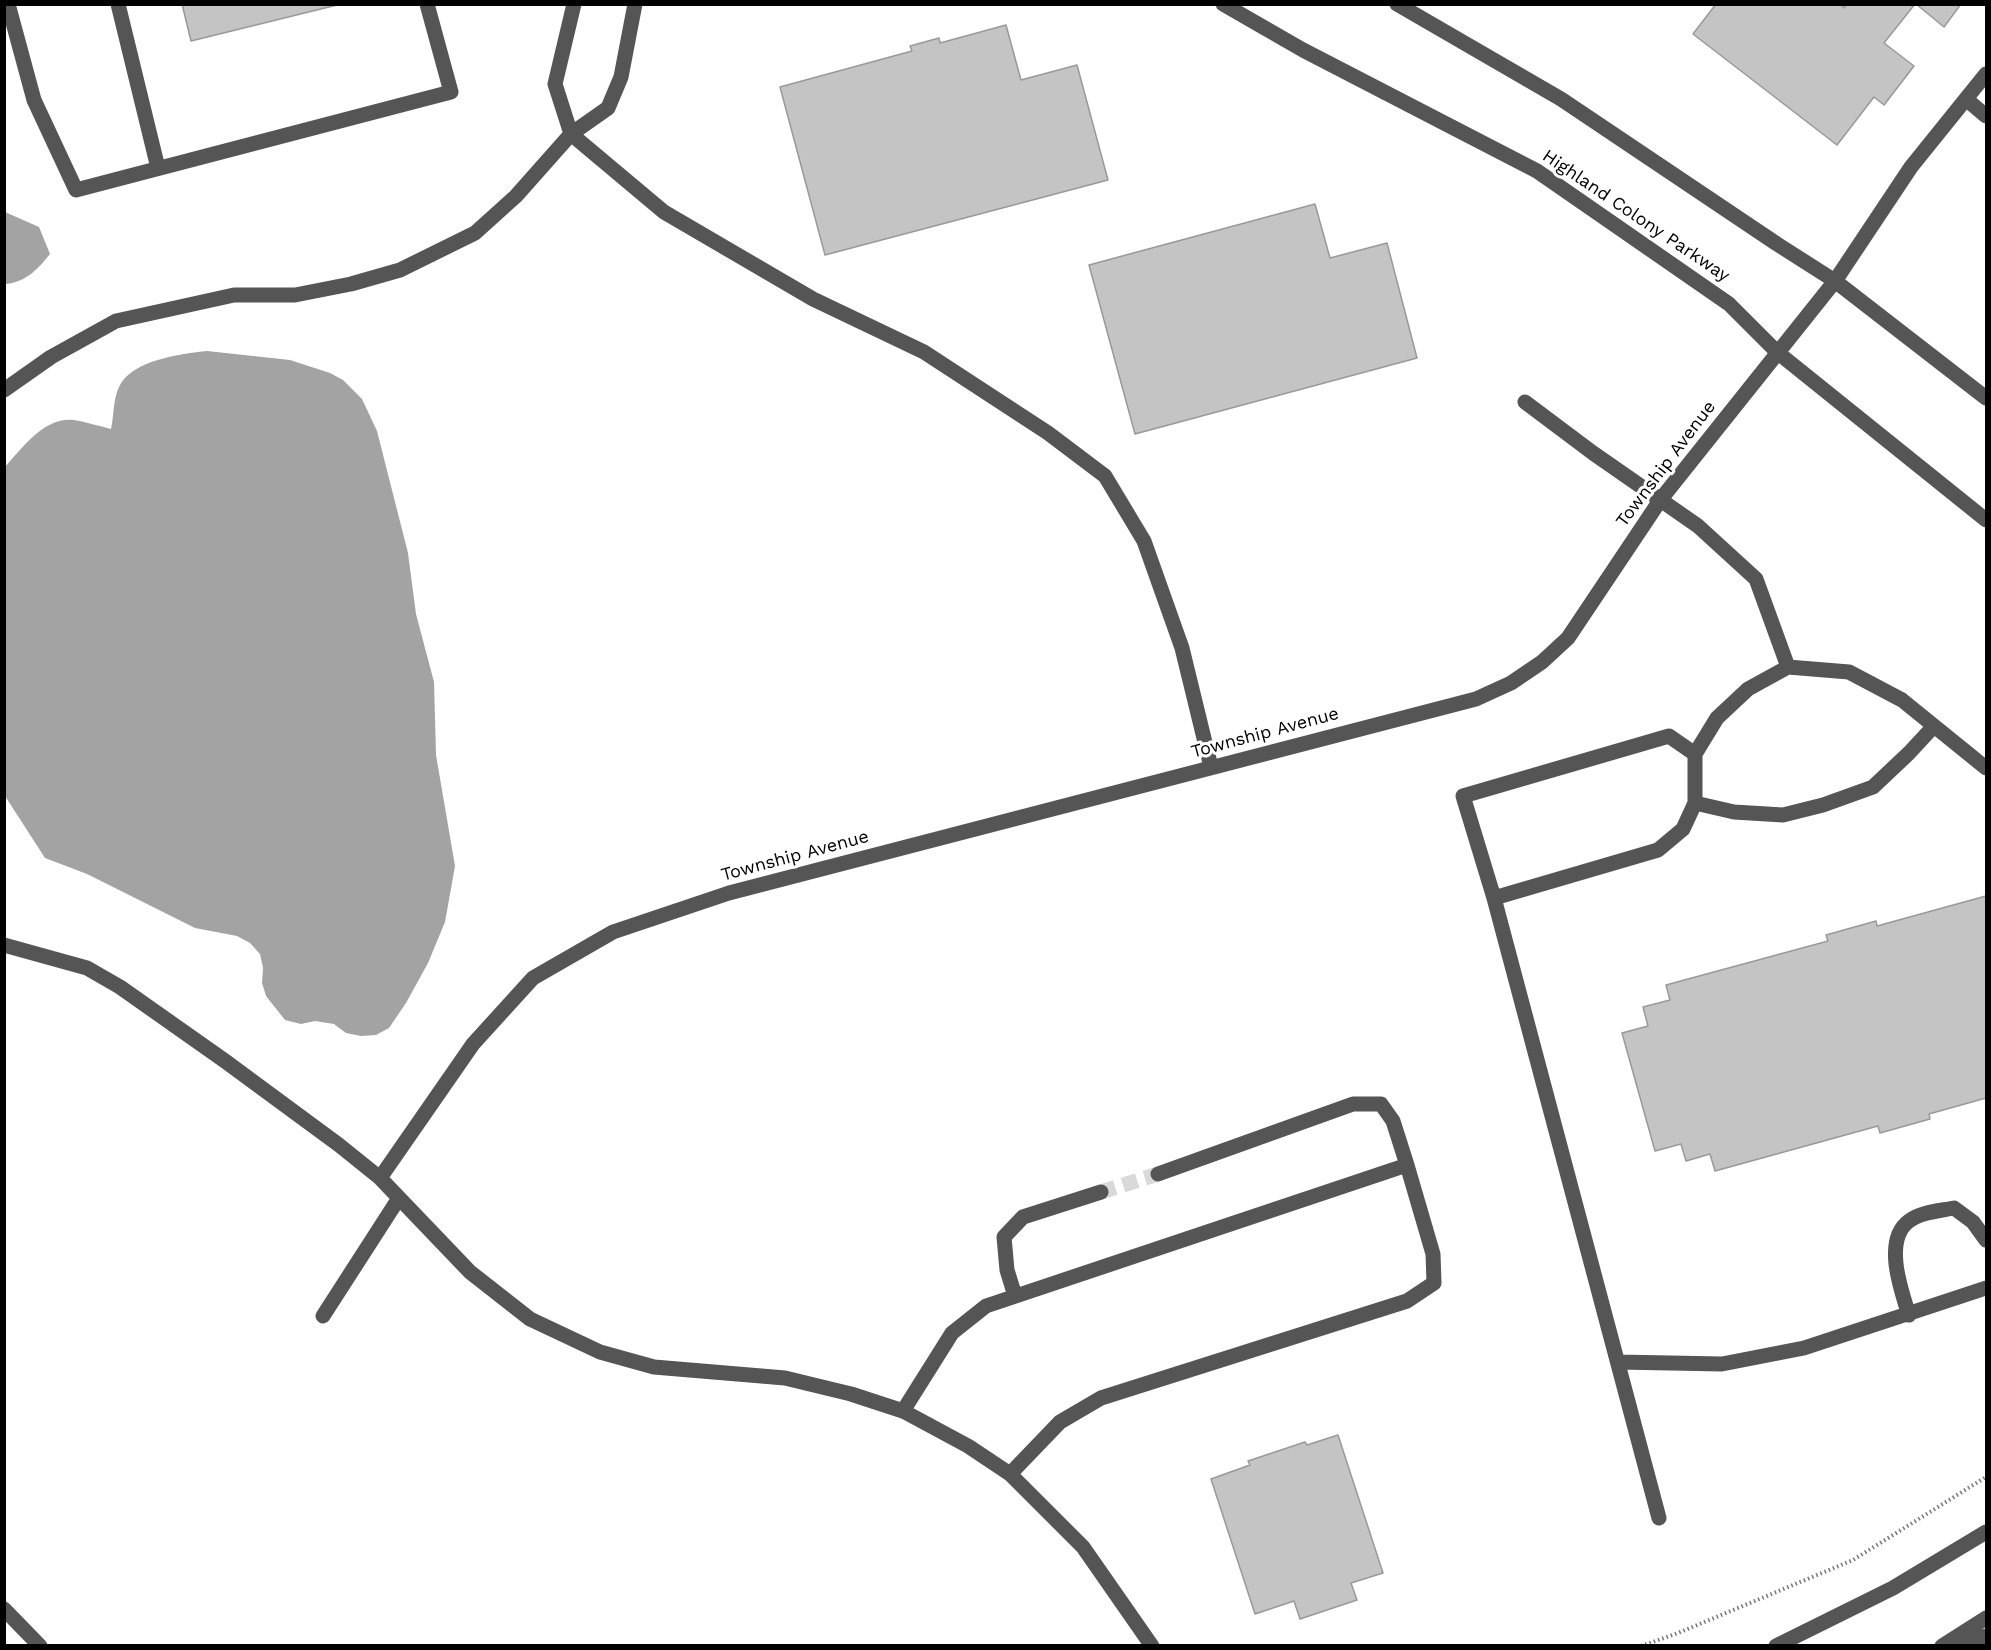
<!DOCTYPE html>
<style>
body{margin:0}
#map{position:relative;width:1991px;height:1650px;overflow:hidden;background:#fff;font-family:"Work Sans",sans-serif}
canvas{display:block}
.frame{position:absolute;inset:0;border:6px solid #000;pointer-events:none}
</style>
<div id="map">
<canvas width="1991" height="1650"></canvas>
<div class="frame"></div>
</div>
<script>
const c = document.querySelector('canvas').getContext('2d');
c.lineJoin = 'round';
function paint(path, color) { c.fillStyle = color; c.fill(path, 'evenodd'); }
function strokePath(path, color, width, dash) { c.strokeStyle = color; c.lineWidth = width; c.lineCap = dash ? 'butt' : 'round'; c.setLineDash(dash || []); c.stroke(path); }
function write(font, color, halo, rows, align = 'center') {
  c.font = font + ' "Work Sans",sans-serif'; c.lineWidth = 6; c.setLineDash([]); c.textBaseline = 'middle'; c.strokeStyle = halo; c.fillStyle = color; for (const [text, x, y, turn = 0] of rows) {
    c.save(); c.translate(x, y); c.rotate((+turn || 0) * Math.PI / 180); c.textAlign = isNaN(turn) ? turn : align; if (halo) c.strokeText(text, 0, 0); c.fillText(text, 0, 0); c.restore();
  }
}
paint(new Path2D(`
 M5,212L39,227L50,254C38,269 26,282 6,284L4,282Z
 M207,351L290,360L330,373L343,380L362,399L377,431L408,553L416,614L434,682L436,755L455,866L445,922L428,963L406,1003L389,1028L376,1035L361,1036L346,1033L334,1024L315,1021L301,1024L285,1020L266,996L262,983L263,968L260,954L250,943L237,936L195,928L87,874L45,858L5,796V467C22,448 45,416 74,420C86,422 99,426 111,429C114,416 113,399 119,387C131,360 181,354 207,351Z`), '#a3a3a3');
const building = new Path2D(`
 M182,4H336L337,5L191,41Z
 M1716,4H1840L1844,8L1847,4H1915L1884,43L1914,66L1884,105L1874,97L1837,145L1693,34Z
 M1916,4H1961L1944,27Z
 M1006,25L1021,80L1077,65L1108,180L825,255L780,87L912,51L910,46L939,38L940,43Z
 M1315,204L1330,258L1387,243L1417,358L1135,434L1089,265Z
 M1986,896V1098L1929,1114L1930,1119L1880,1133L1878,1126L1715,1171L1710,1154L1686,1161L1681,1144L1655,1151L1622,1033L1648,1026L1643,1007L1670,1000L1666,985L1828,941L1826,935L1876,921L1877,926Z
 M1338,1435L1383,1573L1351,1583L1357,1600L1300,1619L1294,1601L1255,1614L1211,1479L1250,1465L1248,1461L1305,1442L1307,1445Z`);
paint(building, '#c4c4c4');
strokePath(building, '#999', 1.5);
strokePath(new Path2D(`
 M1101,1192L1158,1174`), '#d9d9d9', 15, [15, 8]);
strokePath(new Path2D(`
 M1641,1646L1678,1633L1853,1560L1986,1477`), '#777', 4, [1.5, 3]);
strokePath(new Path2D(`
 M8,4L34,100L76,190L451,92L427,4
 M118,4L158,168
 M574,4L555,84L571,134L664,212L813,299L924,352L1048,433L1105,476L1144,541L1182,648L1211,767
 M1223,4L1303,50L1537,171L1729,304L1777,352L1986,520
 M1397,4L1561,99L1777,244L1835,281L1986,398
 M1966,99L1986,116
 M4,390L51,357L116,321L234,295H295L351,284L400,270L475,233L516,196L571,134L608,108L621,77L635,4
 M1525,402L1593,453L1698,526L1756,579L1788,667
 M1695,754V803L1734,812L1783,815L1823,805L1873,787L1909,753L1934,726
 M1494,898L1658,850L1683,829L1695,803
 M4,945L87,968L120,987L225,1061L339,1145L380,1178L470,1272L530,1319L600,1352L654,1367L785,1378L851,1394L903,1411L968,1446L1010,1474L1083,1547L1152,1646
 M1158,1174L1353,1104H1381L1393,1121L1407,1165
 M380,1178L473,1044L533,978L613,932L729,893L1476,699L1511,683L1542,662L1568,638L1661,499L1835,281L1911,167L1986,74
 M1015,1296L1007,1270L1004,1237L1023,1217L1101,1192
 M1909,1315C1901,1290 1883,1240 1909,1221C1921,1212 1939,1211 1954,1208L1973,1222L1986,1240
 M323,1316L399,1198
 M1618,1362L1722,1364L1804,1348L1986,1288
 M903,1411L952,1333L986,1306L1407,1165L1433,1254L1434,1283L1407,1301L1101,1398L1060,1422L1010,1474
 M1659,1518L1494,898L1463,796L1669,736L1695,754L1717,718L1748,689L1788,667L1849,672L1902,700L1986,768
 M4,1609L40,1646
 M1776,1646L1893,1588L1986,1532
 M1942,1646L1986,1618
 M1962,1646L1986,1636`), '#555', 15);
write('18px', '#000', '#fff', [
 ["Highland Colony Parkway",1636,216,34],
 ["Township Avenue",1666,464,-53],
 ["Township Avenue",1265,733,-15],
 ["Township Avenue",795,856,-15]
]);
</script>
